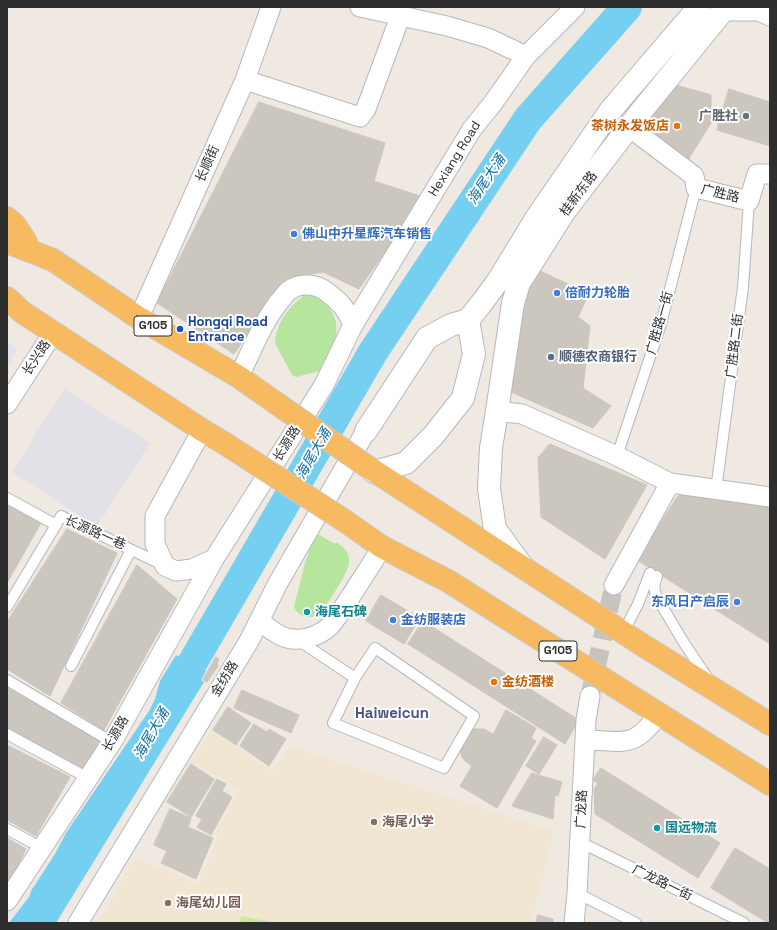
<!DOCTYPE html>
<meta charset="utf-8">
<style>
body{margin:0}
#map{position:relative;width:777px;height:930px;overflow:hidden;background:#efe9e1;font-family:"Space Grotesk",sans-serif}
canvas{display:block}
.frame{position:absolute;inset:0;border:8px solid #2e2e2e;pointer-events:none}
</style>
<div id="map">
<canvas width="777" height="930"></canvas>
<div class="frame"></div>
</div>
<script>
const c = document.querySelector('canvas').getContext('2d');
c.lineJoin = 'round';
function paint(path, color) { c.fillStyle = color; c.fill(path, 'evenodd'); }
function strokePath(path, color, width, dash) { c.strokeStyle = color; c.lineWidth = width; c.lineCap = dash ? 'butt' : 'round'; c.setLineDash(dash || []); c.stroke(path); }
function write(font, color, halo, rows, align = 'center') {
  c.font = font + ' "Space Grotesk","Noto Sans SC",sans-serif'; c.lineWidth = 4; c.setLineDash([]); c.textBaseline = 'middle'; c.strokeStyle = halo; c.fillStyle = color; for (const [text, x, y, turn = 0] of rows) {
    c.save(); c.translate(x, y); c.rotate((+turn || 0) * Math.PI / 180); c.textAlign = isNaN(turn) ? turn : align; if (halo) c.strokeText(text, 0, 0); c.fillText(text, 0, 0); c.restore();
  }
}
paint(new Path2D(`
 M7,342L18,348L7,366Z
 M64,389L150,443L97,527L12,472Z`), '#e3e1e8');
paint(new Path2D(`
 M211,730L273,772L291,747L554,831L532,923H222L219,922V923H98L135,858L198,884L218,838L214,834L239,790L191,762Z`), '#f0e6d1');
paint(new Path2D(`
 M305,295C320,294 333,309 336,322C337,329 336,340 335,347C334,355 327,363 324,370L296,377L292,375L275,343C276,323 290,305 305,295Z
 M316,533L335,544L336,542C344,547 350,553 349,562C349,573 327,603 321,614C313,620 297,617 294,607L305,563Z`), '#b6e59e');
paint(new Path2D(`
 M241,916L277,923H240Z`), '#c9ec9a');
paint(new Path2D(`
 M176,655L206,671L201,680L204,682L56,923H9L29,897L31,891L55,854L66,833L149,711L155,699L160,681Z`), '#75cff0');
strokePath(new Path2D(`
 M172,698L373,352L528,119L627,7`), '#75cff0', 30);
const building = new Path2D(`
 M676,85L711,95V123L686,163L642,129Z
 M729,89L770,102V146L717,130Z
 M259,102L385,143L374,181L423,197L359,289L323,272L287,278L234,354L157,303Z
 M536,269L589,294L578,317L525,292Z
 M525,292L578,317L590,326L583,388L611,406L593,428L511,392Z
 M550,444L647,485L605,559L541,517L538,458Z
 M683,493L770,506V644L637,560L677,497Z
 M7,505L41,523L7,583Z
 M67,529L117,553L50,696L7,669V622Z
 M137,565L177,599L104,730L61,703Z
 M381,595L420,618L404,644L366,621Z
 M423,621L579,720L565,744L408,644Z
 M216,657L219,659L217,664L218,666L207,682L203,680Z
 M7,688L99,740L84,771L7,729Z
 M242,690L299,715L291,733L234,708Z
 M228,707L251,723L236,745L213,730Z
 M506,710L536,728L531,738L536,741L497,808L460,786L472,766L465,761L462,757L460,751V741L467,732L473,729H484L493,734Z
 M254,724L267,732L269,729L286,739L269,766L240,746Z
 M544,737L557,745L539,774L526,766Z
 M7,745L70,777L36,836L7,820Z
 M191,764L214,779L191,817L167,802Z
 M601,768L720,843L698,878L595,814L594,789L598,783L593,780Z
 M532,773L562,782L558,796L555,795L553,819L512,806Z
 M217,779L226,784L222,791L232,797L211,835L197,827L202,819L196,816Z
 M170,809L191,818L188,827L213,838L196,879L161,863L167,851L154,845Z
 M7,838L26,849L7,887Z
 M735,848L770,869V923H768L711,888Z
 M538,915L553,919V923H536Z`);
paint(building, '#cbc7bf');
strokePath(building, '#cbc5ba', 1);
strokePath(new Path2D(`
 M590,696L614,585`), '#c8c4bd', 19, [19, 10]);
const service = new Path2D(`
 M617,456L661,324L696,188
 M716,490L743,287L749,201
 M7,498L56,525L61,516L163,565
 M657,576L654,586L656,596L684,643L709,680
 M7,607L56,525
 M623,633L638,604L650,573
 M298,640L355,678L375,648L474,716L444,768L333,723L355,678
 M71,666L131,550
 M7,680L112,742
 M7,734L88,778
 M7,829L42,848
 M580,842L744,923
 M577,893L636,923`);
const minor = new Path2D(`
 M360,7L447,26L488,38L526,56
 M723,11H759L770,16
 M245,80L360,117L366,109L400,17
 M629,127L694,176L696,188L749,201L757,174H770
 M139,318L245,80L271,7
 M239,377C252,350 263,320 283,297C285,295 287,291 290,290C300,282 317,284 327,292C341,303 346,308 353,325
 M7,404L53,333
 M497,411L522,414L617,456L670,483L770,497
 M202,430L155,516V544L165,566L176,571L192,569L214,559
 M614,585L670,483
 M259,621C268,627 277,636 287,638C302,642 319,636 330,626C338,617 344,606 351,596C361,580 372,564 382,547
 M586,740C626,741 633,749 659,714
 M7,901L112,742L214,559L324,385L353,325L472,129L493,103L526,56L575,7
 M78,923L249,641L278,583L366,431
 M574,923L577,893L586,720L590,696`);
const tertiary = new Path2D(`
 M366,431L427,338L451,325L468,320L481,304L498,281L537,217L610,111L699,7
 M374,472L406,463L433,436L463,398L474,354L468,320
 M522,566L495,529L489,489L491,448L497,411L513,303L519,283L564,212L639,114L726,7`);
const trunk = new Path2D(`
 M7,218L15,225L26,242
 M7,242L53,260L139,318L239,377L256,389
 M7,298L22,312L202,430L224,443
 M365,465L644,646L770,724
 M345,521L382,547L448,581L770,784`);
strokePath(service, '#b4b7c1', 12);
strokePath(minor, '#b4b7c1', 21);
strokePath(tertiary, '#b4b7c1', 24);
strokePath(trunk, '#c9c9c9', 24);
strokePath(service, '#fff', 10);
strokePath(minor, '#fff', 19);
strokePath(tertiary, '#fff', 22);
strokePath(trunk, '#f8ba60', 22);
const trunkBridge = new Path2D(`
 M256,389L365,465
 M224,443L345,521`);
strokePath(trunkBridge, '#c9c9c9', 24, []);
strokePath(trunkBridge, '#f8ba60', 22);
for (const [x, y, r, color] of [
 [746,116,4,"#6b7280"],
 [677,126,4,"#e8710a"],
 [294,234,4,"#3f7fe0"],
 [557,293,4,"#3f7fe0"],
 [180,329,4,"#1a4fb4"],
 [551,357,4,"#5c6f8a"],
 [737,602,4,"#3f7fe0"],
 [307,612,4,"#0f9aa8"],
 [393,620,4,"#3f7fe0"],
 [494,682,4,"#e8710a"],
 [374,822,4,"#8d6e63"],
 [657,828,4,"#0f9aa8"],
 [168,903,4,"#8d6e63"]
]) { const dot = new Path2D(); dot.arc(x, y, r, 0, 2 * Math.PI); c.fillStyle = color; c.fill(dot); strokePath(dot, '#fff', 1.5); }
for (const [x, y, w] of [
 [153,326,38],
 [558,651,38]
]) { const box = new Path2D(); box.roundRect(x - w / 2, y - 10, w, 20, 3); c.fillStyle = '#fff'; c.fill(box); strokePath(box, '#2e2e2e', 1); }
write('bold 12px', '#2e2e2e', null, [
 ["G105",153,326],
 ["G105",558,651]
]);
write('bold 13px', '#5b616d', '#fff', [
 ["广胜社",738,116]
], 'right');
write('bold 13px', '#c56008', '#fff', [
 ["茶树永发饭店",669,126],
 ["金纺酒楼",502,682,"left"]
], 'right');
write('13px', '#2e2e2e', '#fff', [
 ["Hexiang Road",455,159,-58],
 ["长顺街",208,164,-66],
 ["桂新东路",579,194,-53],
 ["广胜路",720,194,14],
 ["广胜路一街",660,323,-74],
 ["广胜路二街",735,346,-83],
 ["长兴路",37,358,-57],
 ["长源路",287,444,-58],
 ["长源路一巷",95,533,24],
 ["金纺路",225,679,-58],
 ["长源路",116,734,-60],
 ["广龙路",582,809,-87],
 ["广龙路一街",662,883,26]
]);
write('bold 13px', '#366cbe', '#fff', [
 ["佛山中升星辉汽车销售",302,234],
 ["倍耐力轮胎",565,293],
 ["东风日产启辰",729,602,"right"],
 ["金纺服装店",401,620]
], 'left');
write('bold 13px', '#164399', '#fff', [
 ["Hongqi Road",188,322],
 ["Entrance",188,337]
], 'left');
write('bold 13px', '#4e5e75', '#fff', [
 ["顺德农商银行",559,357]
], 'left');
write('bold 13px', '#0d838f', '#fff', [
 ["海尾石碑",315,612],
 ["国远物流",665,828]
], 'left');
write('bold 13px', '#785e54', '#fff', [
 ["海尾小学",382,822],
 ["海尾幼儿园",176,903]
], 'left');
write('italic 14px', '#0d6fa3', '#fff', [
 ["海尾大涌",487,180,-56],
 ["海尾大涌",314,454,-60],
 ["海尾大涌",152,734,-60]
]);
write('bold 15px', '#4d5680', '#fff', [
 ["Haiweicun",392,714]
]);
</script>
